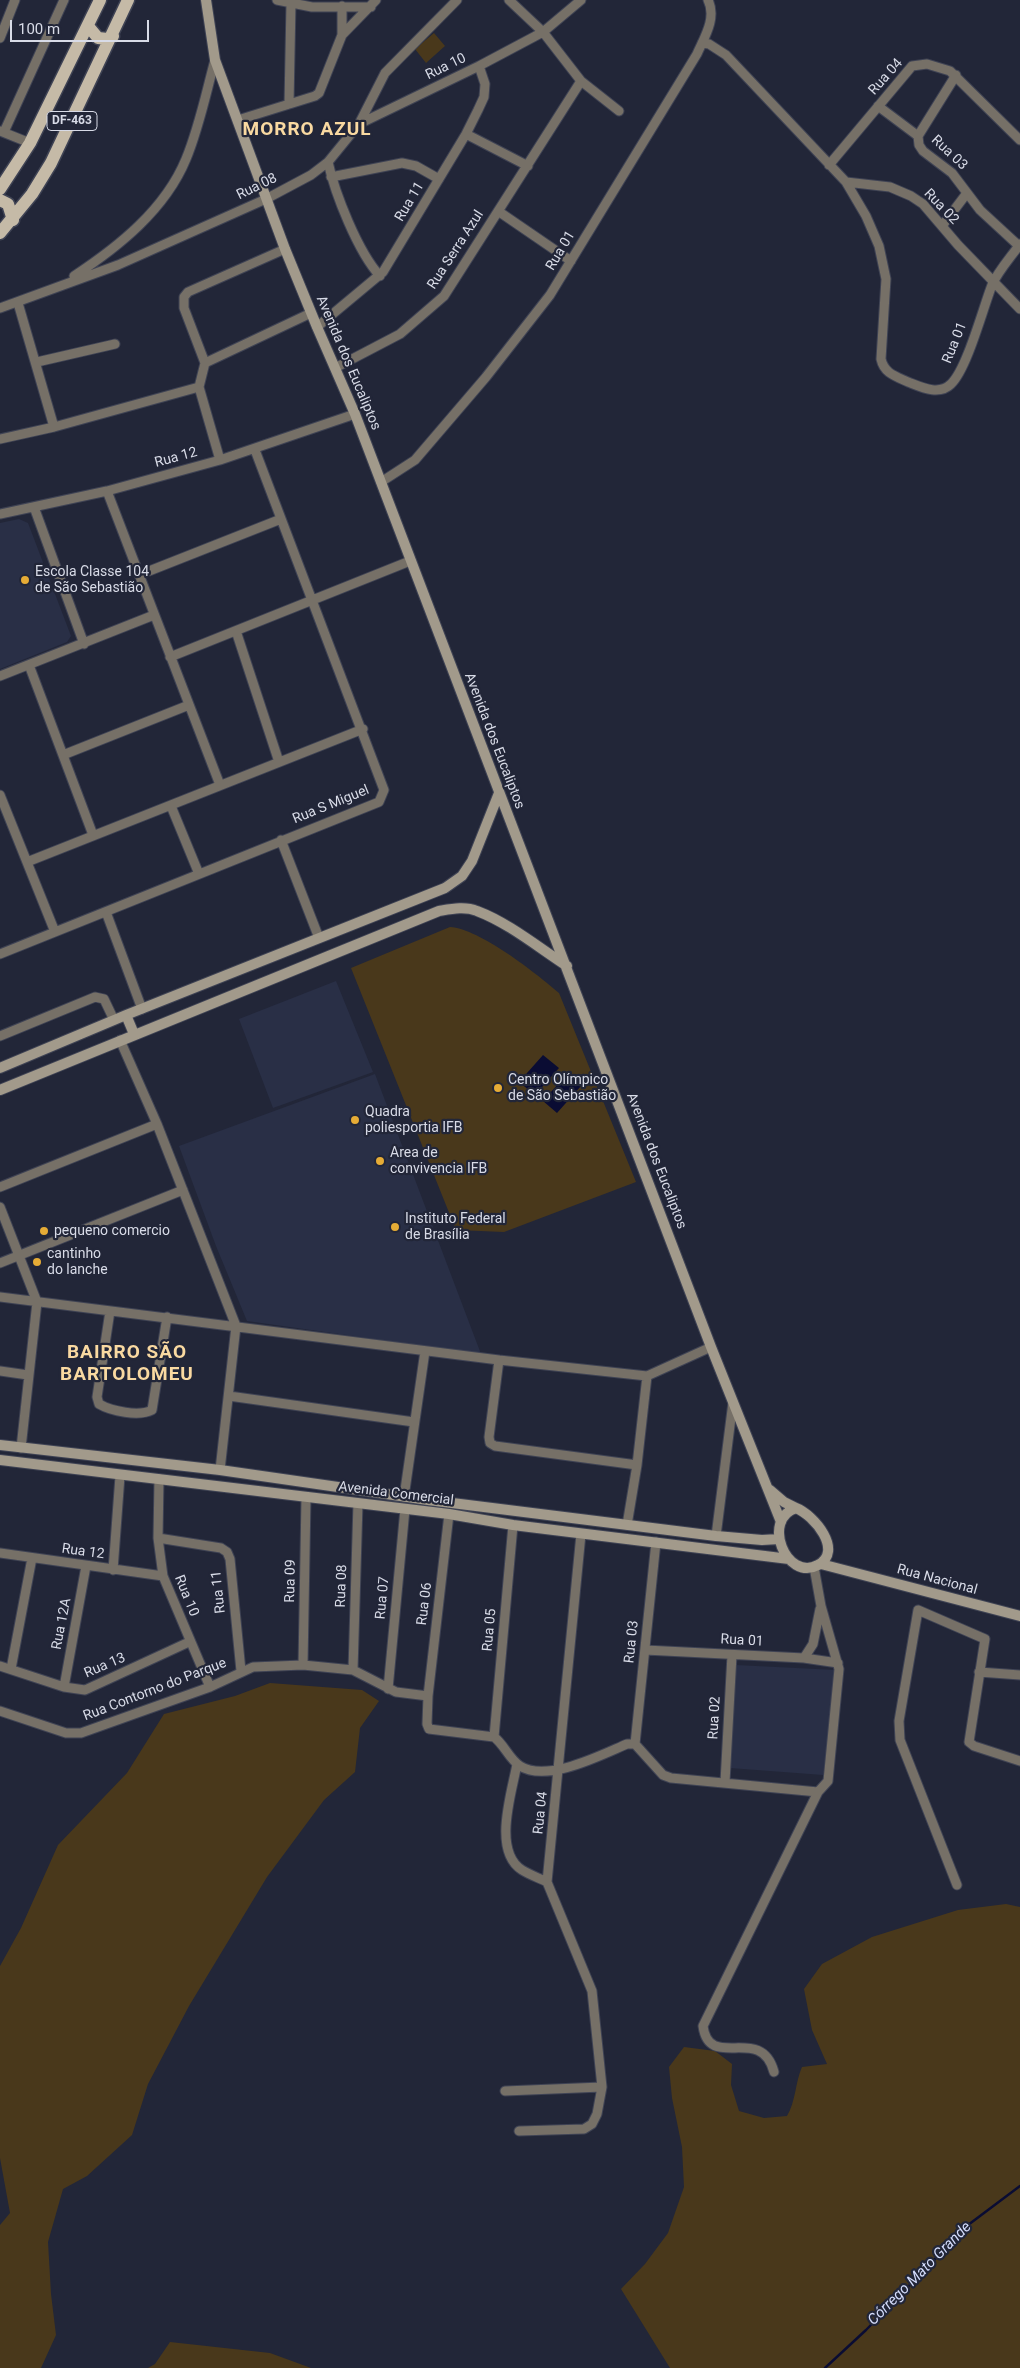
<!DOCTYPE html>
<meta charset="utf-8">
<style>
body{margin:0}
#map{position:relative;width:1020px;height:2368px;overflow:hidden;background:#222638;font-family:Roboto,sans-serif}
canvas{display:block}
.scale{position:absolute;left:10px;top:20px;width:139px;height:22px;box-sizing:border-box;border:2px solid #d8dbe7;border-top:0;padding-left:6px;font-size:15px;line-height:18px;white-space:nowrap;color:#d8dbe7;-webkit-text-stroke:4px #222638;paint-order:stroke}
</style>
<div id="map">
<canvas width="1020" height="2368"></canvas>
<div class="scale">100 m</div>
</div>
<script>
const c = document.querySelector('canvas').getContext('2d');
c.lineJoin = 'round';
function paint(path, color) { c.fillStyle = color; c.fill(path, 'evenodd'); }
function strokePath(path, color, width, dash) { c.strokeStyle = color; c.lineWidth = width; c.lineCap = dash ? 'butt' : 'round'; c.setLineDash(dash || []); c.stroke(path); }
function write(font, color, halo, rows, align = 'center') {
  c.font = font + ' Roboto,sans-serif'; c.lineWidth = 4.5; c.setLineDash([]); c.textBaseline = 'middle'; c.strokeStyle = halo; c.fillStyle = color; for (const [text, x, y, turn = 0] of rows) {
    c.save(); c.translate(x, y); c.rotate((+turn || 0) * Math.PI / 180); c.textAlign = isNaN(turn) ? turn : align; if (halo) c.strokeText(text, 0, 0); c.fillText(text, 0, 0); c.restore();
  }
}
paint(new Path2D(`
 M19,519L28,523L71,636L67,642L0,669V523Z
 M336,981L373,1072L273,1108L239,1019Z
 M375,1074L481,1354L247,1321L216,1246L179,1146Z
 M736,1665L836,1670L823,1775L730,1768Z`), '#292f46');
paint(new Path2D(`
 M434,33L445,46L426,63L415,49Z
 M450,927C480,929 536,973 559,993L636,1182L504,1232L456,1230L351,968Z
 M270,1683L362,1690L379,1701L360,1728L355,1772L324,1800L267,1877L189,2006L148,2084L132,2135L87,2176L63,2189L48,2242L51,2294L56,2335L41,2368H0V2225L10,2213L0,2158V1966L21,1928L58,1845L127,1773L164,1714L235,1696Z
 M1006,1904L1020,1907V2368H670L621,2289L645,2264L668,2233L684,2187L682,2147L672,2098L669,2067L684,2047L715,2051L732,2064L731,2085L739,2111L764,2118L787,2116C796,2101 795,2083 802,2067L827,2064L812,2030L804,1989L822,1964L872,1937L958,1910Z
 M170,2342L270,2353L311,2368H148L155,2364Z`), '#49381b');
paint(new Path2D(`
 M543,1055L559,1068L535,1095L519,1082Z
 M567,1074L581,1086L557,1113L543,1101Z`), '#0a0c33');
strokePath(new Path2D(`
 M825,2368L866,2330L968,2225L1020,2186`), '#0a0c33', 2.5);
const street = new Path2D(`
 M277,0L312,7H371
 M509,0L543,32L581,81L619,111
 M342,35V6
 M0,38L15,0
 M702,43L709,44L726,55L846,182L866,216L879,246L886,279L881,359C884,373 895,376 908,382C921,387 939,396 951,384C967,369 983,308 992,285C998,271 1011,257 1020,244
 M289,104L291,3
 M878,106L918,136L919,145L923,151L952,173L980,210L1019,246
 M238,120L315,96L319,93L342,35L376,0
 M359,124L479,66L543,32L581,0
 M0,131L30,143
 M4,132L64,0
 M466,134L528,166
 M918,136L956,75
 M328,162C335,194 358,252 380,276
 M829,165L912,66L927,64L950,71L1020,140
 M331,177L402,163L416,166L439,179
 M846,182L890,187L911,196L923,204L958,245L1020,309
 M498,211L571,261
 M942,226L967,193
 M74,276C118,247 165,210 186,159C199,128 206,93 215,60
 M18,303L54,427
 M0,308L118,265L266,199L311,175L328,162L359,124L385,73L457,0
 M317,327L383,272L466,134L478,110L484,97L485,84L479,66
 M37,362L115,344
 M205,363L311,313
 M335,368L400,334L444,296L581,81
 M0,439L54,427L199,387
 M220,460L199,387L205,363L184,308V297L188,292L285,249
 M381,482L415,460L486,377L550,295L697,54C704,38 717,18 708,0
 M107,491L220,785
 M34,507L84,644
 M0,514L107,491L220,460L355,414
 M139,575L281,519
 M236,631L279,762
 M170,657L410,561
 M29,665L93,835
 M0,676L154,615
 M63,755L189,705
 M0,795L55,932
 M171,806L199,874
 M281,840L319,938
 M27,862L363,729
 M106,912L142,1009
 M0,954L379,802L384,790L255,450
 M0,1036L95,997L104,999L114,1020
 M120,1040L157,1124L236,1326L220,1470
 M0,1187L157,1124
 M0,1207L37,1302L21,1448
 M0,1263L183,1190
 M0,1297L499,1360L647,1376L711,1347
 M110,1311L97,1397L99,1404C111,1411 139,1417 152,1410L167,1317
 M499,1360L489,1437L490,1443L495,1446L637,1465
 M0,1371L28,1375
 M229,1396L414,1422
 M159,1479L158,1538L163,1576L210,1687
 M404,1497L425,1351
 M627,1525L637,1465L647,1376
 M716,1536L733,1402
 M158,1538L221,1548L227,1552L230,1559L241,1671
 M0,1553L163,1576
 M113,1570L120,1476
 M645,1650L804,1658L838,1663
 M804,1658L813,1644L820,1609
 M303,1665L306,1498
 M0,1666L64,1687L85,1690L189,1642
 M11,1669L32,1558
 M353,1670L358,1503
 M979,1672L1020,1675
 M64,1687L86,1566
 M388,1689L405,1509
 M428,1696L449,1514
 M0,1711L66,1733H81L210,1687L253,1667L303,1665L353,1670L396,1692L428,1696L427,1724L429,1729L494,1737C504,1744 509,1759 520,1766C547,1783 601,1755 627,1744H635L663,1775L671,1778L818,1792
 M494,1737L513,1525
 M635,1744L656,1542
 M517,1764C512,1792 492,1851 522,1870C530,1875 539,1878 547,1882
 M725,1782L732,1655
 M957,1885L900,1740L899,1721L918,1610L985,1639L969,1742L974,1746L1020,1761
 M774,2072C761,2023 709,2072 703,2026L818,1792L828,1781L839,1669L821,1606L814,1567
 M505,2091L602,2087
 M519,2131L584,2129L592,2124L597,2114L602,2087L592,1991L547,1882L581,1534`);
const secondary = new Path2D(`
 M206,0L215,60L285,249L317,327L355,414L711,1347L781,1522
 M126,1015L134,1034
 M0,1068L126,1015L445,888L462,876L472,861L499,793
 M0,1090L439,911C451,909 465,906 477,911C509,923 539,948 567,966
 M0,1445L220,1470L428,1500L716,1536L762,1540L779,1539
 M0,1460L449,1514L513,1525L789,1559
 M770,1490L784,1502L796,1508
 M796,1508C814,1515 844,1551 818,1565C786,1582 761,1519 796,1508Z
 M821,1564L1020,1616`);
const primary = new Path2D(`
 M88,26L98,38L108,39L113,36
 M0,189L30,143L100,0
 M0,200L8,204L13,220
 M0,233L32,194L51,163L128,0`);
strokePath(street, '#3f4354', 11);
strokePath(secondary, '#3f4354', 12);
strokePath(primary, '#3f4354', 15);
strokePath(street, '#767067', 9);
strokePath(secondary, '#a29a8b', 10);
strokePath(primary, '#c5baa7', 12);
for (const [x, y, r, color] of [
 [25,580,5,"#e6ac36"],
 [498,1088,5,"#e6ac36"],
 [355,1120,5,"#e6ac36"],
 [380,1161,5,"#e6ac36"],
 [395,1227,5,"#e6ac36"],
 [44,1231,5,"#e6ac36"],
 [37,1262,5,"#e6ac36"]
]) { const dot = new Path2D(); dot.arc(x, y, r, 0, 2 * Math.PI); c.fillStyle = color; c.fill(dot); strokePath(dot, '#222638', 2); }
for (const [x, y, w] of [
 [72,121,50]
]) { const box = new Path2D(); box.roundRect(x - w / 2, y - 9.5, w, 19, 4); c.fillStyle = '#222638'; c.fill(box); strokePath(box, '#d8dbe7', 1); }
write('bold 12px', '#d8dbe7', null, [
 ["DF-463",72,121]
]);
write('14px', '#d8dbe7', '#222638', [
 ["Rua 10",446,67,-26],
 ["Rua 04",886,77,-48],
 ["Rua 03",949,153,43],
 ["Rua 08",257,187,-26],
 ["Rua 11",410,202,-59],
 ["Rua 02",941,207,46],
 ["Rua Serra Azul",456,250,-57],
 ["Rua 01",561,251,-59],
 ["Rua 01",955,343,-68],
 ["Avenida dos Eucaliptos",348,363,67],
 ["Rua 12",176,458,-15],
 ["Avenida dos Eucaliptos",494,741,69],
 ["Rua S Miguel",331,805,-22],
 ["Avenida dos Eucaliptos",656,1161,69],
 ["Avenida Comercial",396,1494,7],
 ["Rua 12",83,1552,8],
 ["Rua Nacional",937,1580,15],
 ["Rua 09",291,1581,-89],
 ["Rua 08",342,1586,-88],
 ["Rua 11",219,1592,-96],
 ["Rua 10",186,1596,68],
 ["Rua 07",383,1598,-85],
 ["Rua 06",425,1604,-83],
 ["Rua 12A",62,1624,-79],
 ["Rua 05",490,1630,-85],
 ["Rua 01",742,1641,3],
 ["Rua 03",632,1642,-84],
 ["Rua 13",105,1666,-23],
 ["Rua Contorno do Parque",155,1690,-21],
 ["Rua 02",715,1718,-87],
 ["Rua 04",541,1813,-84]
]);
write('14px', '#d8dbe7', '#222638', [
 ["Escola Classe 104",35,572],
 ["de São Sebastião",35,588],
 ["Centro Olímpico",508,1080],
 ["de São Sebastião",508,1096],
 ["Quadra",365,1112],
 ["poliesportia IFB",365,1128],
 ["Area de",390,1153],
 ["convivencia IFB",390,1169],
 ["Instituto Federal",405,1219],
 ["de Brasília",405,1235],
 ["pequeno comercio",54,1231],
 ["cantinho",47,1254],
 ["do lanche",47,1270]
], 'left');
write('italic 15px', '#d5ddfc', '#222638', [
 ["Córrego Mato Grande",920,2274,-45]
]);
c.letterSpacing = '1px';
write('bold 19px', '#f9d9a1', '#222638', [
 ["MORRO AZUL",307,130],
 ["BAIRRO SÃO",127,1353],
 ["BARTOLOMEU",127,1375]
]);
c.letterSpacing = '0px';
</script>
